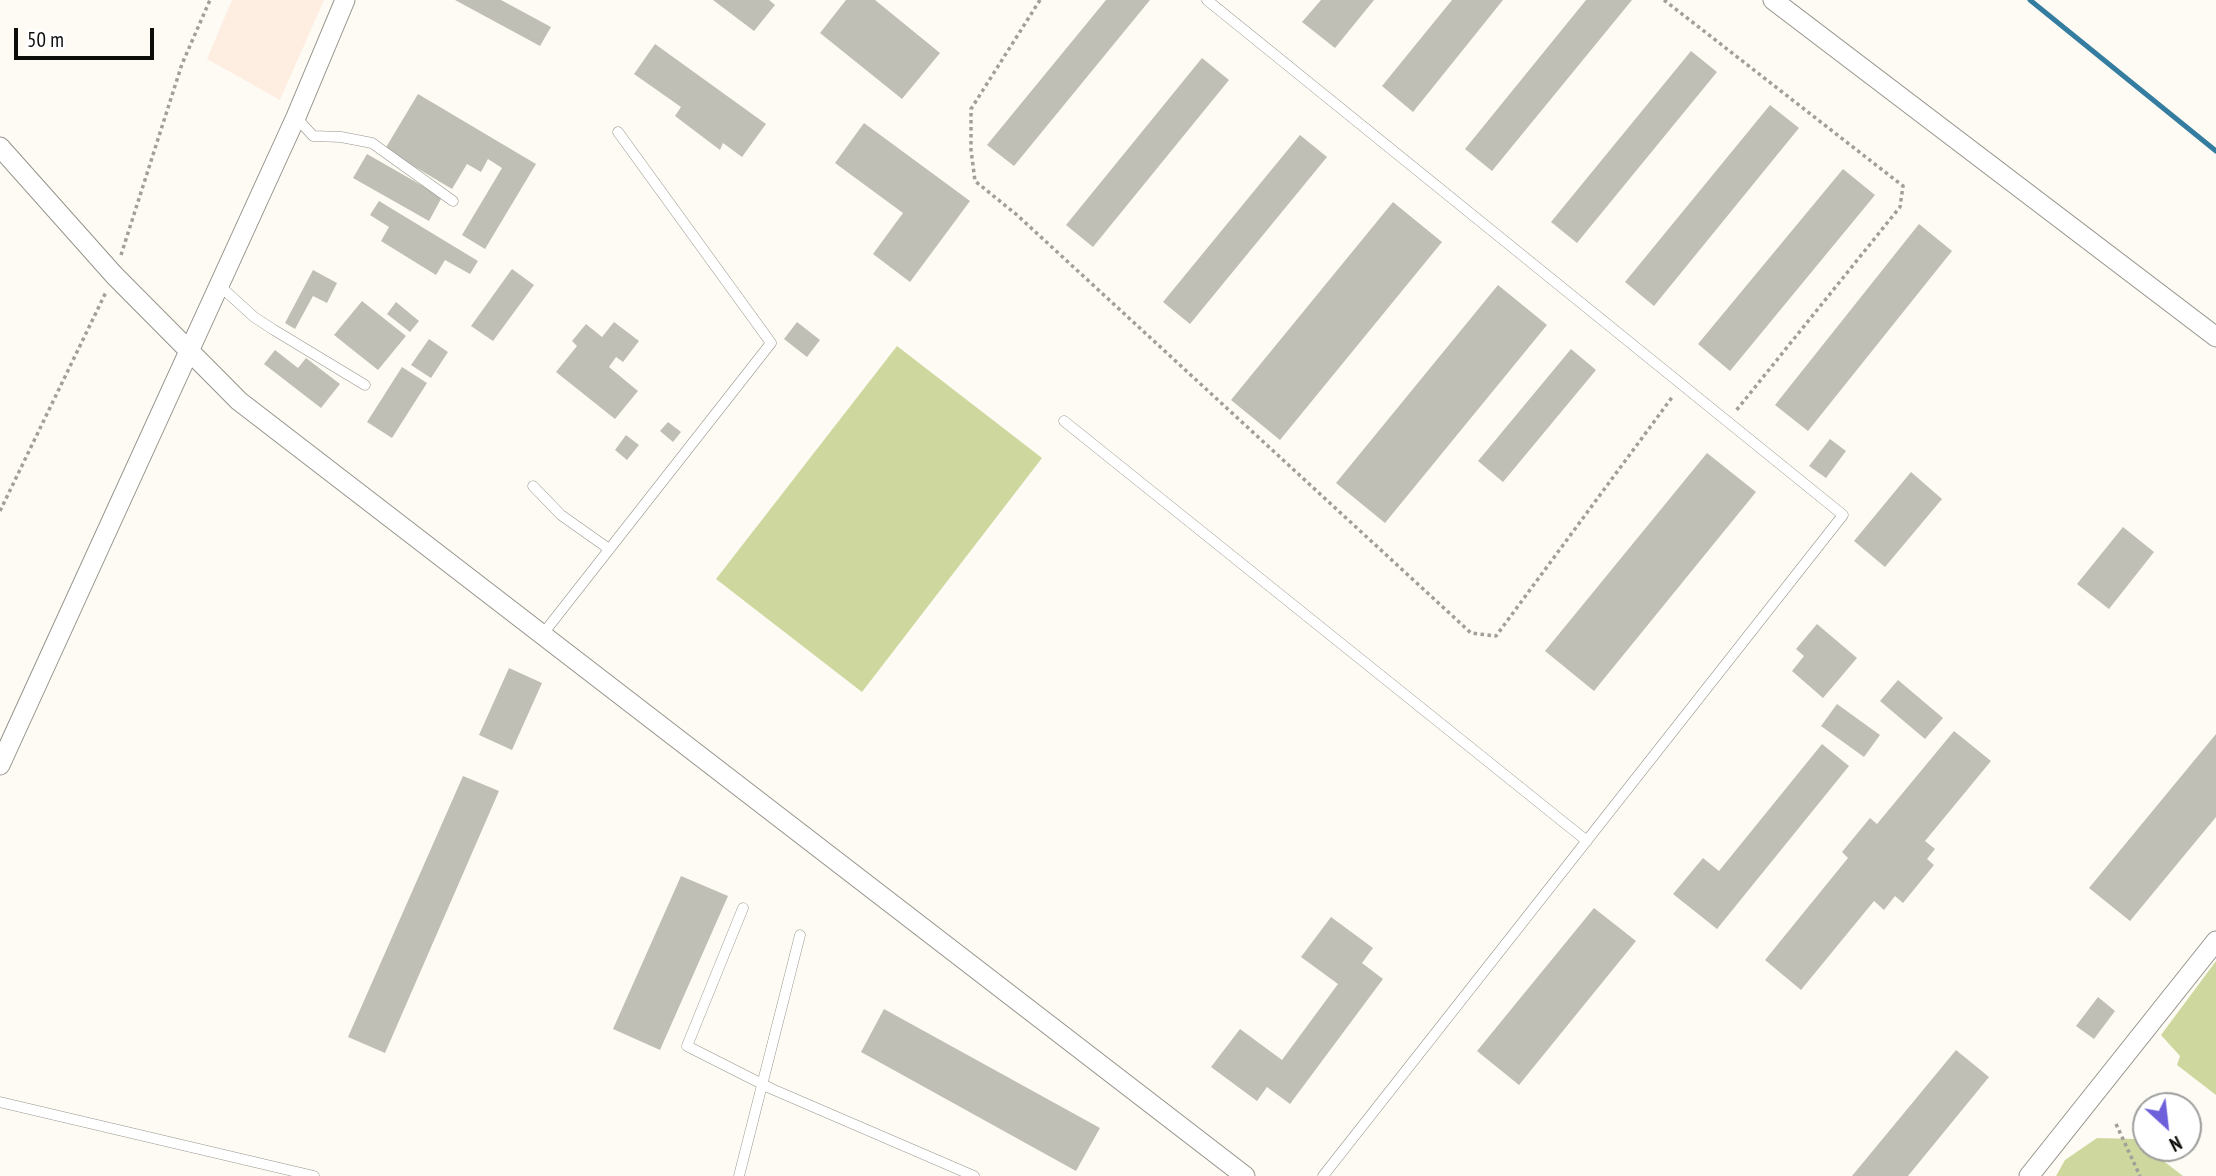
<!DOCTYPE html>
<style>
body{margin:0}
#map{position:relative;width:2216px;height:1176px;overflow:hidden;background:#fdfbf3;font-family:"PT Sans Narrow",sans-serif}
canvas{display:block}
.north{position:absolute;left:2132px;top:1092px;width:70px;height:70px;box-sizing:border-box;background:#fff;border:2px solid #9e9e9d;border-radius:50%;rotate:153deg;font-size:19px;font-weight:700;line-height:28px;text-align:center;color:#0c0c09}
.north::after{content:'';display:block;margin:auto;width:24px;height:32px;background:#6e60da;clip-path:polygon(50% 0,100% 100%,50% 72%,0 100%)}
.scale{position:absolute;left:14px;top:28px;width:140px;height:32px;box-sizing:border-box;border:4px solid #0c0c09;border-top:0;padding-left:9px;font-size:21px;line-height:24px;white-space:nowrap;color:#0c0c09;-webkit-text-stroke:5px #fff;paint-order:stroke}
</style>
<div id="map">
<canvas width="2216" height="1176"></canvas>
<div class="north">N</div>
<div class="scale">50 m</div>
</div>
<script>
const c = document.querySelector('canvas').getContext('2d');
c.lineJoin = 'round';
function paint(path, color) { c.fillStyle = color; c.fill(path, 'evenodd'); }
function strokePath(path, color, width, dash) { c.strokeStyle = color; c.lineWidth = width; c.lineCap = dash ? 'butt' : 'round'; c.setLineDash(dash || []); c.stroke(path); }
paint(new Path2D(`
 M232,0H324L280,100L207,59Z`), '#feeee2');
paint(new Path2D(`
 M897,346L1042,458L862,692L716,579Z
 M2216,961V1095L2177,1065L2180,1056L2161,1035Z
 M2097,1138L2135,1139L2183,1176H2056L2065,1160Z`), '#ced89e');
strokePath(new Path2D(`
 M2030,0L2216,151`), '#347da0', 5);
paint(new Path2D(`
 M455,0H501L551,27L540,46Z
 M713,0H769L775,5L754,31Z
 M846,0H875L940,53L902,99L820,33Z
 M1106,0H1150L1014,166L987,145Z
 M1321,0H1374L1335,48L1302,22Z
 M1452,0H1503L1413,112L1382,86Z
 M1586,0H1632L1492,171L1465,149Z
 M655,44L766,124L742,157L723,143L720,150L675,116L681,107L634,74Z
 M1691,51L1717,72L1577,243L1551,222Z
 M1202,58L1229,80L1093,247L1066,225Z
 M418,94L536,164L485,249L462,235L502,168L488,159L481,172L467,164L452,189L385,149Z
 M1770,105L1799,128L1654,306L1625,282Z
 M864,123L970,201L910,282L873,254L903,213L835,163Z
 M1300,135L1327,157L1190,324L1163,302Z
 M367,154L442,197L429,221L353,178Z
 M1843,169L1875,195L1730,371L1698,344Z
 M379,201L478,261L470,274L445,260L436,275L381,241L389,227L370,215Z
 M1393,202L1442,242L1280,440L1231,400Z
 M1919,224L1952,251L1808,431L1775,405Z
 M512,269L534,285L493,341L471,326Z
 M313,270L337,283L327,303L313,296L295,329L285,323Z
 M1498,285L1547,325L1385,523L1336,483Z
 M362,301L406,336L378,370L334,335Z
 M396,302L419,321L410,332L387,314Z
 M614,322L639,341L623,362L616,357L609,367L638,391L615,419L556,372L577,346L572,341L586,324L602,337Z
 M797,322L820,340L807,357L784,339Z
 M429,339L448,352L431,378L411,365Z
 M1571,349L1596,370L1503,482L1478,461Z
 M275,350L298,368L306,358L340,384L321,408L264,364Z
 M402,367L427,383L392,438L367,422Z
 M668,422L681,432L673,442L660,431Z
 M626,435L639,445L627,460L615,450Z
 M1830,439L1846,451L1826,478L1809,466Z
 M1707,453L1756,492L1594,691L1545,651Z
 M1911,472L1942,499L1885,567L1854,541Z
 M2123,527L2154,552L2109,609L2077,584Z
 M1817,624L1857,658L1823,698L1792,671L1804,656L1796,649Z
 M509,668L542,683L512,750L479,735Z
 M1898,680L1943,718L1925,739L1880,701Z
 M1837,704L1880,735L1864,757L1821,726Z
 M1954,731L1991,761L1925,841L1935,849L1927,859L1934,865L1903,903L1895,896L1884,910L1874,901L1801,990L1765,960L1848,858L1842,852L1870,818L1877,824Z
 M2216,734V817L2130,921L2089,888Z
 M1822,744L1849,766L1717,929L1673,894L1703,858L1719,871Z
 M463,776L499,791L385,1053L348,1037Z
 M681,876L728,896L660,1050L613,1029Z
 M1594,908L1636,941L1519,1085L1477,1051Z
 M1331,917L1373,948L1362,963L1383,979L1290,1104L1267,1087L1257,1101L1211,1067L1240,1029L1282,1060L1338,984L1301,957Z
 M2098,997L2115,1011L2094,1039L2076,1026Z
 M884,1009L1100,1128L1076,1171L861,1052Z
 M1956,1050L1989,1077L1908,1176H1852Z`), '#c0bfb6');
const service = new Path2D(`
 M1207,0L1843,515L1323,1176
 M296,117L313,136L341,137L372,143L453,201
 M220,286L254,317L274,330L365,385
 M1064,421L1587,841
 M533,486L561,515L609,549
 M542,635L771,343L618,132
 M743,908L687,1046L772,1089L974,1176
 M0,1102L314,1176
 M739,1176L800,935`);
const minor = new Path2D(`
 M1773,0L2216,337
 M0,147L114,275L239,401L1245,1176
 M0,765L296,117L345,0
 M2029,1176L2216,941`);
strokePath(service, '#95948c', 11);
strokePath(minor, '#95948c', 21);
strokePath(new Path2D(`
 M1040,0L971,109V150L975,181L1017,215L1471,633L1496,636L1673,396
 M1664,0L1903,186L1900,207L1735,412
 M121,255L182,64L210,0
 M0,511L106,292
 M2116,1124L2140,1176`), '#a09f99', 3.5, [3.5, 3.5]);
strokePath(service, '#fff', 10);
strokePath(minor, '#fff', 19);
</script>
